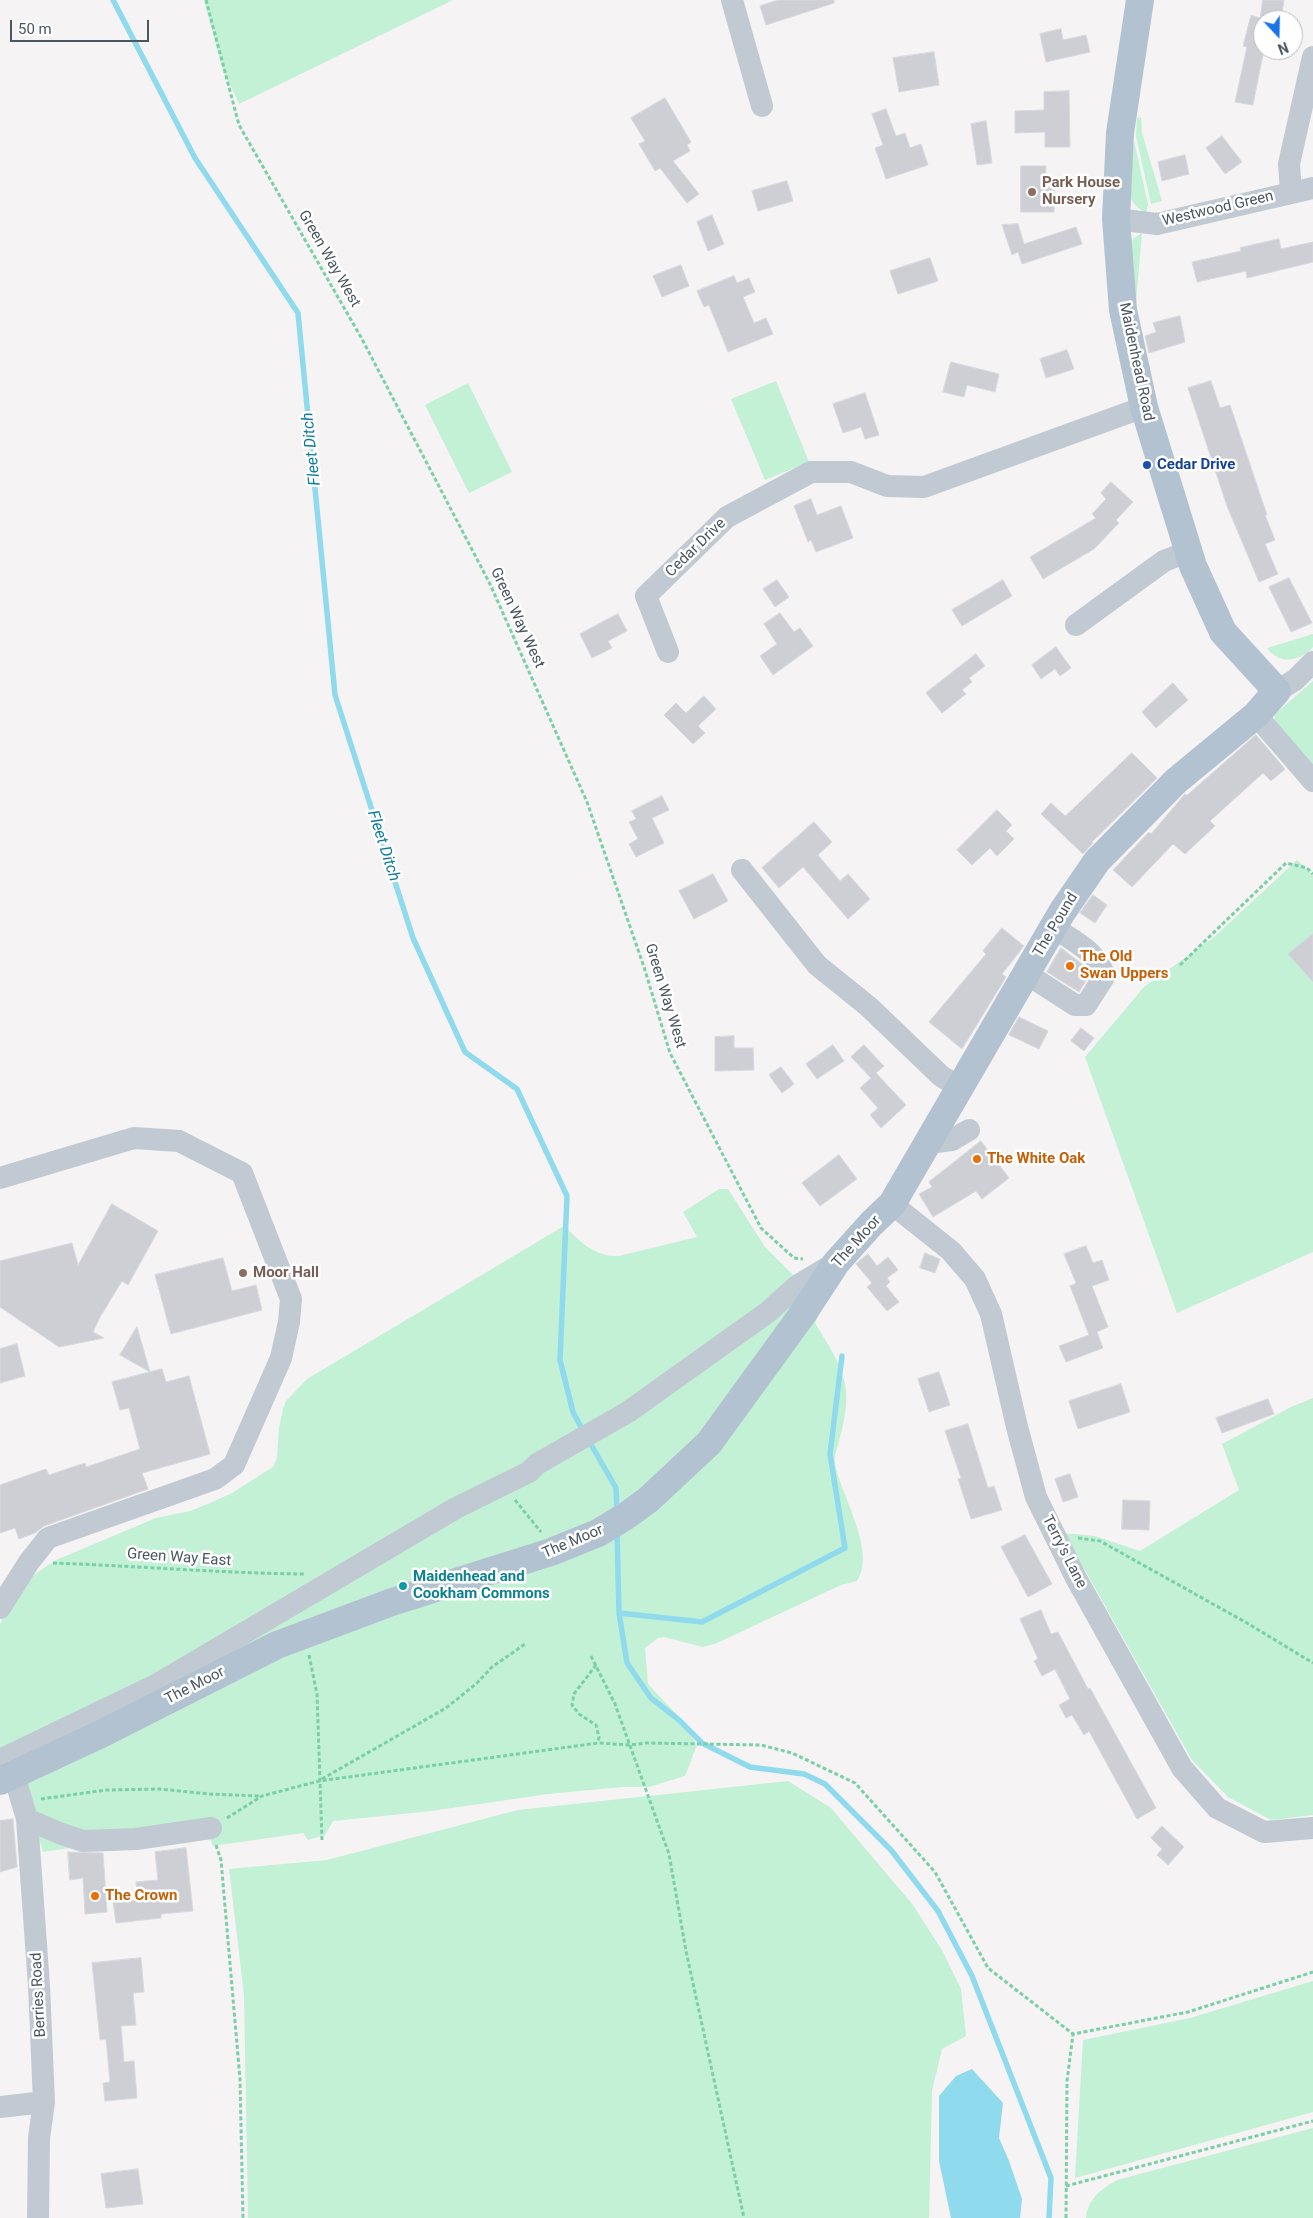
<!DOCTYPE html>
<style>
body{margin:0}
#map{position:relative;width:1313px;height:2218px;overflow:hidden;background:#f5f3f3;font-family:Roboto,sans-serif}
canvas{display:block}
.north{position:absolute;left:1253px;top:10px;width:50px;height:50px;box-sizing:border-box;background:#fff;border:1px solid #b7bbc0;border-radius:50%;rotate:159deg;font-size:14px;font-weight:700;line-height:20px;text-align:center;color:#4a5661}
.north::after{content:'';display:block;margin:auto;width:18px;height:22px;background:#1a73e8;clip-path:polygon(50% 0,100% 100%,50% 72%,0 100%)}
.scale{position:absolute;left:10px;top:20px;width:139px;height:22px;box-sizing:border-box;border:2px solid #4a5661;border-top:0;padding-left:6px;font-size:15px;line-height:18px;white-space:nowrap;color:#4a5661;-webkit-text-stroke:4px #fff;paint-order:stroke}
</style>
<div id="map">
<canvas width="1313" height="2218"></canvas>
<div class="north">N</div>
<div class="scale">50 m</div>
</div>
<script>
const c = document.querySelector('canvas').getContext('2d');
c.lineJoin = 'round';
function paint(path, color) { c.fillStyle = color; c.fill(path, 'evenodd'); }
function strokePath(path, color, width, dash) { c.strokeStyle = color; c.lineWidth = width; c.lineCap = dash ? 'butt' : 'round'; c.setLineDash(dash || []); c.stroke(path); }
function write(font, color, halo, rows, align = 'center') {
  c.font = font + ' Roboto,sans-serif'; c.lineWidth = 5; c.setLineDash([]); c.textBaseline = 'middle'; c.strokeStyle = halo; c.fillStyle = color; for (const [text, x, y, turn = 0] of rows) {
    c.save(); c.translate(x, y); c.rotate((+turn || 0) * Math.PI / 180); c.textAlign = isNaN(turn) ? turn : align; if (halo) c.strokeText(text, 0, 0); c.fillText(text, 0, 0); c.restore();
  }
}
paint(new Path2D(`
 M204,0H453L239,104L221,64Z
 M1141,117L1142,133L1162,201L1151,204L1136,136L1137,118Z
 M1134,141L1148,204L1146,213C1116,196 1129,170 1134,141Z
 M1142,233L1133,337L1128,246L1134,238Z
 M776,381L809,462L765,480L731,399Z
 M468,383L512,472L469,493L425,405Z
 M1313,634V647C1300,661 1280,666 1267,648Z
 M1313,681V767L1276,724L1274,715Z
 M1297,860L1313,875V1252L1177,1313L1085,1057L1144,987L1213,938Z
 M719,1189H728L765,1247L823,1305L815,1323C827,1343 840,1361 845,1384C849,1405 843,1425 838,1445C836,1451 834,1457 835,1464C841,1495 877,1552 857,1581L841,1585L717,1643L703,1647L664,1637L658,1638L645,1648L648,1684L679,1717L697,1745L685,1776L649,1787H622L548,1794L431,1811L333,1821L325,1835L308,1840L303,1833L213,1846L206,1828L43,1852L28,1801L0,1777V1624L11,1603L35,1574L56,1560L156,1518L190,1511L210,1503L232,1493L273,1467L277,1458L279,1428L283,1409L286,1401L307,1379L564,1226C581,1242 594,1257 619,1256L697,1237L683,1212Z
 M1313,1398V1815L1271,1820L1228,1797L1192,1760L1064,1533L1095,1536L1140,1551L1239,1490L1222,1444L1291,1407Z
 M788,1781L831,1808L913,1905L943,1952L961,1989L966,2036L942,2049L932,2091L929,2218H248L244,1995L229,1869L327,1860L518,1810Z
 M1313,1981V2112L1075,2178L1083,2040L1190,2018Z
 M1313,2128V2218H1086C1088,2199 1101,2189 1117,2180Z`), '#c3f1d5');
paint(new Path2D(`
 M972,2069L1003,2103L999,2138L1009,2161L1022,2199L1020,2218H951L939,2161V2096L956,2076Z`), '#90daee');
strokePath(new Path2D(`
 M113,0L195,158L298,313L335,695L413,938L465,1052L517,1089L567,1196L560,1360L573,1412L584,1433
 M589,1441L616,1488L617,1512
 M617,1531L619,1613L627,1663L651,1698L679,1720L702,1743L750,1767L804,1774L825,1784L891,1850L938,1911L972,1976L1051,2178L1049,2218
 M619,1613L702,1622L845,1548L830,1454L842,1356`), '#90daee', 5.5);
const building = new Path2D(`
 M779,0H834V3L766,25L760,6Z
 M1263,0H1284L1281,20H1263V54L1253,105L1235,102L1247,47L1243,46L1251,15L1260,18Z
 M1061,29L1063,40L1086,35L1090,52L1046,62L1040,34Z
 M934,52L939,85L899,92L893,58Z
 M1069,91L1070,147H1045V132L1015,133V111L1044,110V92Z
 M665,98L691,142L687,145L690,151L673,161L699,194L687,203L660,168L655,171L639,144L645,141L631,118Z
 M886,109L896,136L905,133L910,148L921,144L928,165L886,179L875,148L883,145L872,114Z
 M986,121L992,163L977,165L971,124Z
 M1222,136L1242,162L1225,174L1206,148Z
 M1185,155L1189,174L1162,181L1158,162Z
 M1021,166H1046L1045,187L1054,188V212H1021Z
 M787,181L793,201L758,211L752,191Z
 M712,215L724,244L708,251L697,222Z
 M1018,224L1024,244L1076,227L1082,244L1022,264L1018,252L1012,255L1002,225Z
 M1279,239L1281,249L1313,242V262L1247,278L1246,271L1197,282L1192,262L1241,251L1240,248Z
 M930,258L938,281L898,294L890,271Z
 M681,265L689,286L662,297L653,276Z
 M734,276L737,283L749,278L755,292L743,297L754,323L766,318L773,334L728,352L709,305L704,307L697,291Z
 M1180,316L1185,342L1149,353L1145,336L1156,332L1153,323Z
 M1067,350L1074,369L1046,378L1040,359Z
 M951,362L999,374L995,392L967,385L964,397L943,392Z
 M1211,381L1220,408L1230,405L1267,515H1265L1275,540L1265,544L1278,574L1259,582L1227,506L1188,388Z
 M865,393L879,435L865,439L861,427L843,433L833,404Z
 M1111,482L1133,502L1116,520L1119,523L1094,549L1043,579L1030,557L1096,518L1092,514L1106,499L1101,493Z
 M811,499L817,515L841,506L853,538L816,552L811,540L808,542L794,506Z
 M1289,578L1312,623L1291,632L1269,587Z
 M777,580L789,597L775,607L763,589Z
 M1003,580L1012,596L962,626L952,610Z
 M780,613L794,632L800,628L813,646L773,675L760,656L777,644L764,624Z
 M618,614L627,631L608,641L612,648L592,658L580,634Z
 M1056,647L1071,668L1060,676L1055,669L1041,679L1032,665Z
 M976,654L985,666L969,678L972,682L962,690L966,694L942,713L926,693Z
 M1173,683L1188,700L1156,728L1142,712Z
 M704,696L716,709L698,726L705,733L693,744L664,715L676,703L686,713Z
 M1256,735L1285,769L1271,781L1263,773L1210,821L1215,826L1185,854L1173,844L1132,887L1113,870L1149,832L1151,834L1185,794L1187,795Z
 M1132,753L1157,778L1092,842L1093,843L1083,854L1041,814L1051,803L1065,816Z
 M662,796L669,810L652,818L664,843L636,857L629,844L638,839L629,822L636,819L632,811Z
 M997,810L1012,825L1006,831L1014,839L997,856L990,848L972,865L957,850Z
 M814,822L832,842L818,855L840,881L848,874L870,899L848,919L803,867L779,888L762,868Z
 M713,874L728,901L694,919L679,891Z
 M1093,895L1107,905L1095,923L1080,913Z
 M1002,928L1024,946L1002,974L1006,977L962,1049L929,1022L986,954L983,951Z
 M1313,934V982L1288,954Z
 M1061,948L1082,964L1090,974L1079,992L1047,972Z
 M1019,1017L1048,1031L1039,1049L1009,1035Z
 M1081,1028L1094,1038L1084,1051L1071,1041Z
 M734,1036V1048H753L754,1070L715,1071V1037Z
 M833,1045L844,1061L817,1079L806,1064Z
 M864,1045L884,1066L876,1073L906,1105L881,1128L870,1115L878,1108L860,1088L871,1078L851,1057Z
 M781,1067L794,1084L782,1093L769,1075Z
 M981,1141L1009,1178L982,1199L976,1191L933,1217L919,1194L932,1187L929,1182Z
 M839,1155L857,1179L820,1206L802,1183Z
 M112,1204L158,1231L128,1285L122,1281L100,1317L93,1332L104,1338L59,1347L0,1307V1261L72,1243L78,1265Z
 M1086,1246L1093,1263L1102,1260L1109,1280L1092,1286L1108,1327L1097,1332L1103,1348L1066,1362L1059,1346L1089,1335L1070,1286L1076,1283L1064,1254Z
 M925,1253L940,1259L935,1273L920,1268Z
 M868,1254L877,1266L888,1257L898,1270L887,1278L890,1282L886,1286L899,1302L887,1311L867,1287L872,1283L856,1264Z
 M223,1258L232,1291L256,1285L262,1310L171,1334L155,1275Z
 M137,1327L150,1372L120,1355Z
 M17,1344L25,1376L0,1383V1349Z
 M162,1369L166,1382L189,1376L210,1454L142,1473L148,1489L44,1526L35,1533L19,1539L15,1528L0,1533V1485L46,1469L49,1475L85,1463L86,1467L140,1449L129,1408L120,1410L112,1382Z
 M939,1372L950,1405L929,1412L918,1379Z
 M1121,1384L1130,1412L1078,1429L1069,1401Z
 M1268,1399L1274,1414L1222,1433L1216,1418Z
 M968,1424L988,1488L994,1486L1002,1510L971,1519L958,1479L961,1478L945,1431Z
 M1070,1474L1078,1497L1063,1502L1055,1479Z
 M1123,1500L1150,1501L1149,1530L1122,1529Z
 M1025,1535L1052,1584L1028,1597L1001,1547Z
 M1041,1610L1051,1634L1058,1632L1088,1689L1090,1688L1156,1808L1137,1819L1089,1731L1084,1735L1072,1715L1066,1718L1059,1705L1070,1699L1055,1669L1042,1676L1034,1661L1038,1659L1020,1619Z
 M13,1819L17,1867L0,1872V1821Z
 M1162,1826L1184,1847L1168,1865L1157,1855L1162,1849L1151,1838Z
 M186,1848L193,1911L161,1914V1918L116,1923L113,1902L138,1900L136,1882L158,1880L155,1852Z
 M68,1852L103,1853L107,1912L85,1914L83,1878L70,1880Z
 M141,1958L144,1992L133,1993L136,2025L121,2026L124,2062L134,2061L137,2098L105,2101L103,2083L110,2082L106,2039L100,2040L92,1963Z
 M138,2169L143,2204L106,2208L101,2174Z`);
paint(building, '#cdcfd5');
strokePath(building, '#d7d9de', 1);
strokePath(new Path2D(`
 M206,0L239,125L362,339L490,584L587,802L644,967L670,1053L761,1228L794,1258L803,1259
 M1180,965L1286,863L1307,868L1313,874
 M515,1500L541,1532
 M1078,1538L1100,1541L1247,1623L1313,1663
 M53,1563C137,1566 220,1573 304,1574
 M309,1655L317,1694L322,1840
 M591,1656L615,1704L669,1854L686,1951L744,2218
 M596,1665L574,1694L572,1705L579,1714L596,1725L599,1737L598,1742
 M322,1779L446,1708L476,1684L492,1667L525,1644
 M41,1799L106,1790L160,1789L209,1794L261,1796
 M227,1818L262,1796L319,1781L598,1743L630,1745L646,1743L761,1745L792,1753L855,1783L935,1872L988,1968L1073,2034L1188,2012L1313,1972
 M216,1845L221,1860L240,2079L243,2218
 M1066,2186L1313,2121
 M1066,2218L1067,2081L1073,2034`), '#7ad0a6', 3, [4, 2.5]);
strokePath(new Path2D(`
 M732,0L762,106
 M1291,192L1289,164L1313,57
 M1116,219L1157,224L1313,188
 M1076,625L1164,561L1187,552
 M668,652L646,596L727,517L811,472H851L887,486L924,487L1144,407
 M1277,691L1295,680L1313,662
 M1256,715L1313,781
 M742,870L817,965L869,1007L941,1076L961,1088
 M1027,974L1075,1005H1086L1104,977C1102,954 1070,939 1053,927
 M929,1143L952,1140L969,1130
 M0,1178L134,1138L179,1141L242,1173L291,1299L289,1322L281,1358L234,1465L215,1479L48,1538L29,1562L0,1608
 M892,1204L951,1251L975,1279L991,1314L1017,1427L1036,1497L1076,1578L1182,1768L1217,1808L1264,1832L1313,1828
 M0,1760L156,1685L456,1508L529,1472L537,1464L628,1412L768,1312L797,1286L835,1263
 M14,1775L27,1819L39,1986L44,2102L39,2138L38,2218
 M27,1819L59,1833L83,1841L136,1839L211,1828
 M0,2107L44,2102`), '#c1cad2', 22);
strokePath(new Path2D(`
 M0,1781L101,1734L277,1645L392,1602L551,1552L598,1533L626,1516L648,1500L709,1443L802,1315L836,1263L871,1224L892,1204L1062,912L1097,861L1176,781L1256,715L1277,691L1223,632L1193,566L1144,407L1123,310L1116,219L1120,133L1140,0`), '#b3c2d1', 28);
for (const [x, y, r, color] of [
 [1032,192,5,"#8d6e63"],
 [1147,465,5,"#1a4fb4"],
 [1070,966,5,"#e8710a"],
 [977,1159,5,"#e8710a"],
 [243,1273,5,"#8d6e63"],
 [403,1586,5,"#0f9aa8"],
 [95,1896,5,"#e8710a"]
]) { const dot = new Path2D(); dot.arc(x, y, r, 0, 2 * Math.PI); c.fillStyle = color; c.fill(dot); strokePath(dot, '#fff', 2); }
write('bold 15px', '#785e54', '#fff', [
 ["Park House",1042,183],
 ["Nursery",1042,200],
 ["Moor Hall",253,1273]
], 'left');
write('15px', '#4a5661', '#fff', [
 ["Westwood Green",1218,209,-13],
 ["Green Way West",329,259,60],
 ["Maidenhead Road",1136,362,78],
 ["Cedar Drive",696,548,-44],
 ["Green Way West",517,618,65],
 ["The Pound",1056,925,-59],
 ["Green Way West",665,996,73],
 ["The Moor",857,1242,-48],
 ["The Moor",573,1542,-23],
 ["Terry's Lane",1064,1552,63],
 ["Green Way East",179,1558,4],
 ["The Moor",195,1686,-27],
 ["Berries Road",39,1995,-93]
]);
write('bold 15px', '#164399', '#fff', [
 ["Cedar Drive",1157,465]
], 'left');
write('bold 15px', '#c56008', '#fff', [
 ["The Old",1080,957],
 ["Swan Uppers",1080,974],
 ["The White Oak",987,1159],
 ["The Crown",105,1896]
], 'left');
write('bold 15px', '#0d838f', '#fff', [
 ["Maidenhead and",413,1577],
 ["Cookham Commons",413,1594]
], 'left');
write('italic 16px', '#0c7c9b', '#fff', [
 ["Fleet Ditch",312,449,-96],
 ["Fleet Ditch",383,846,72]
]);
</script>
